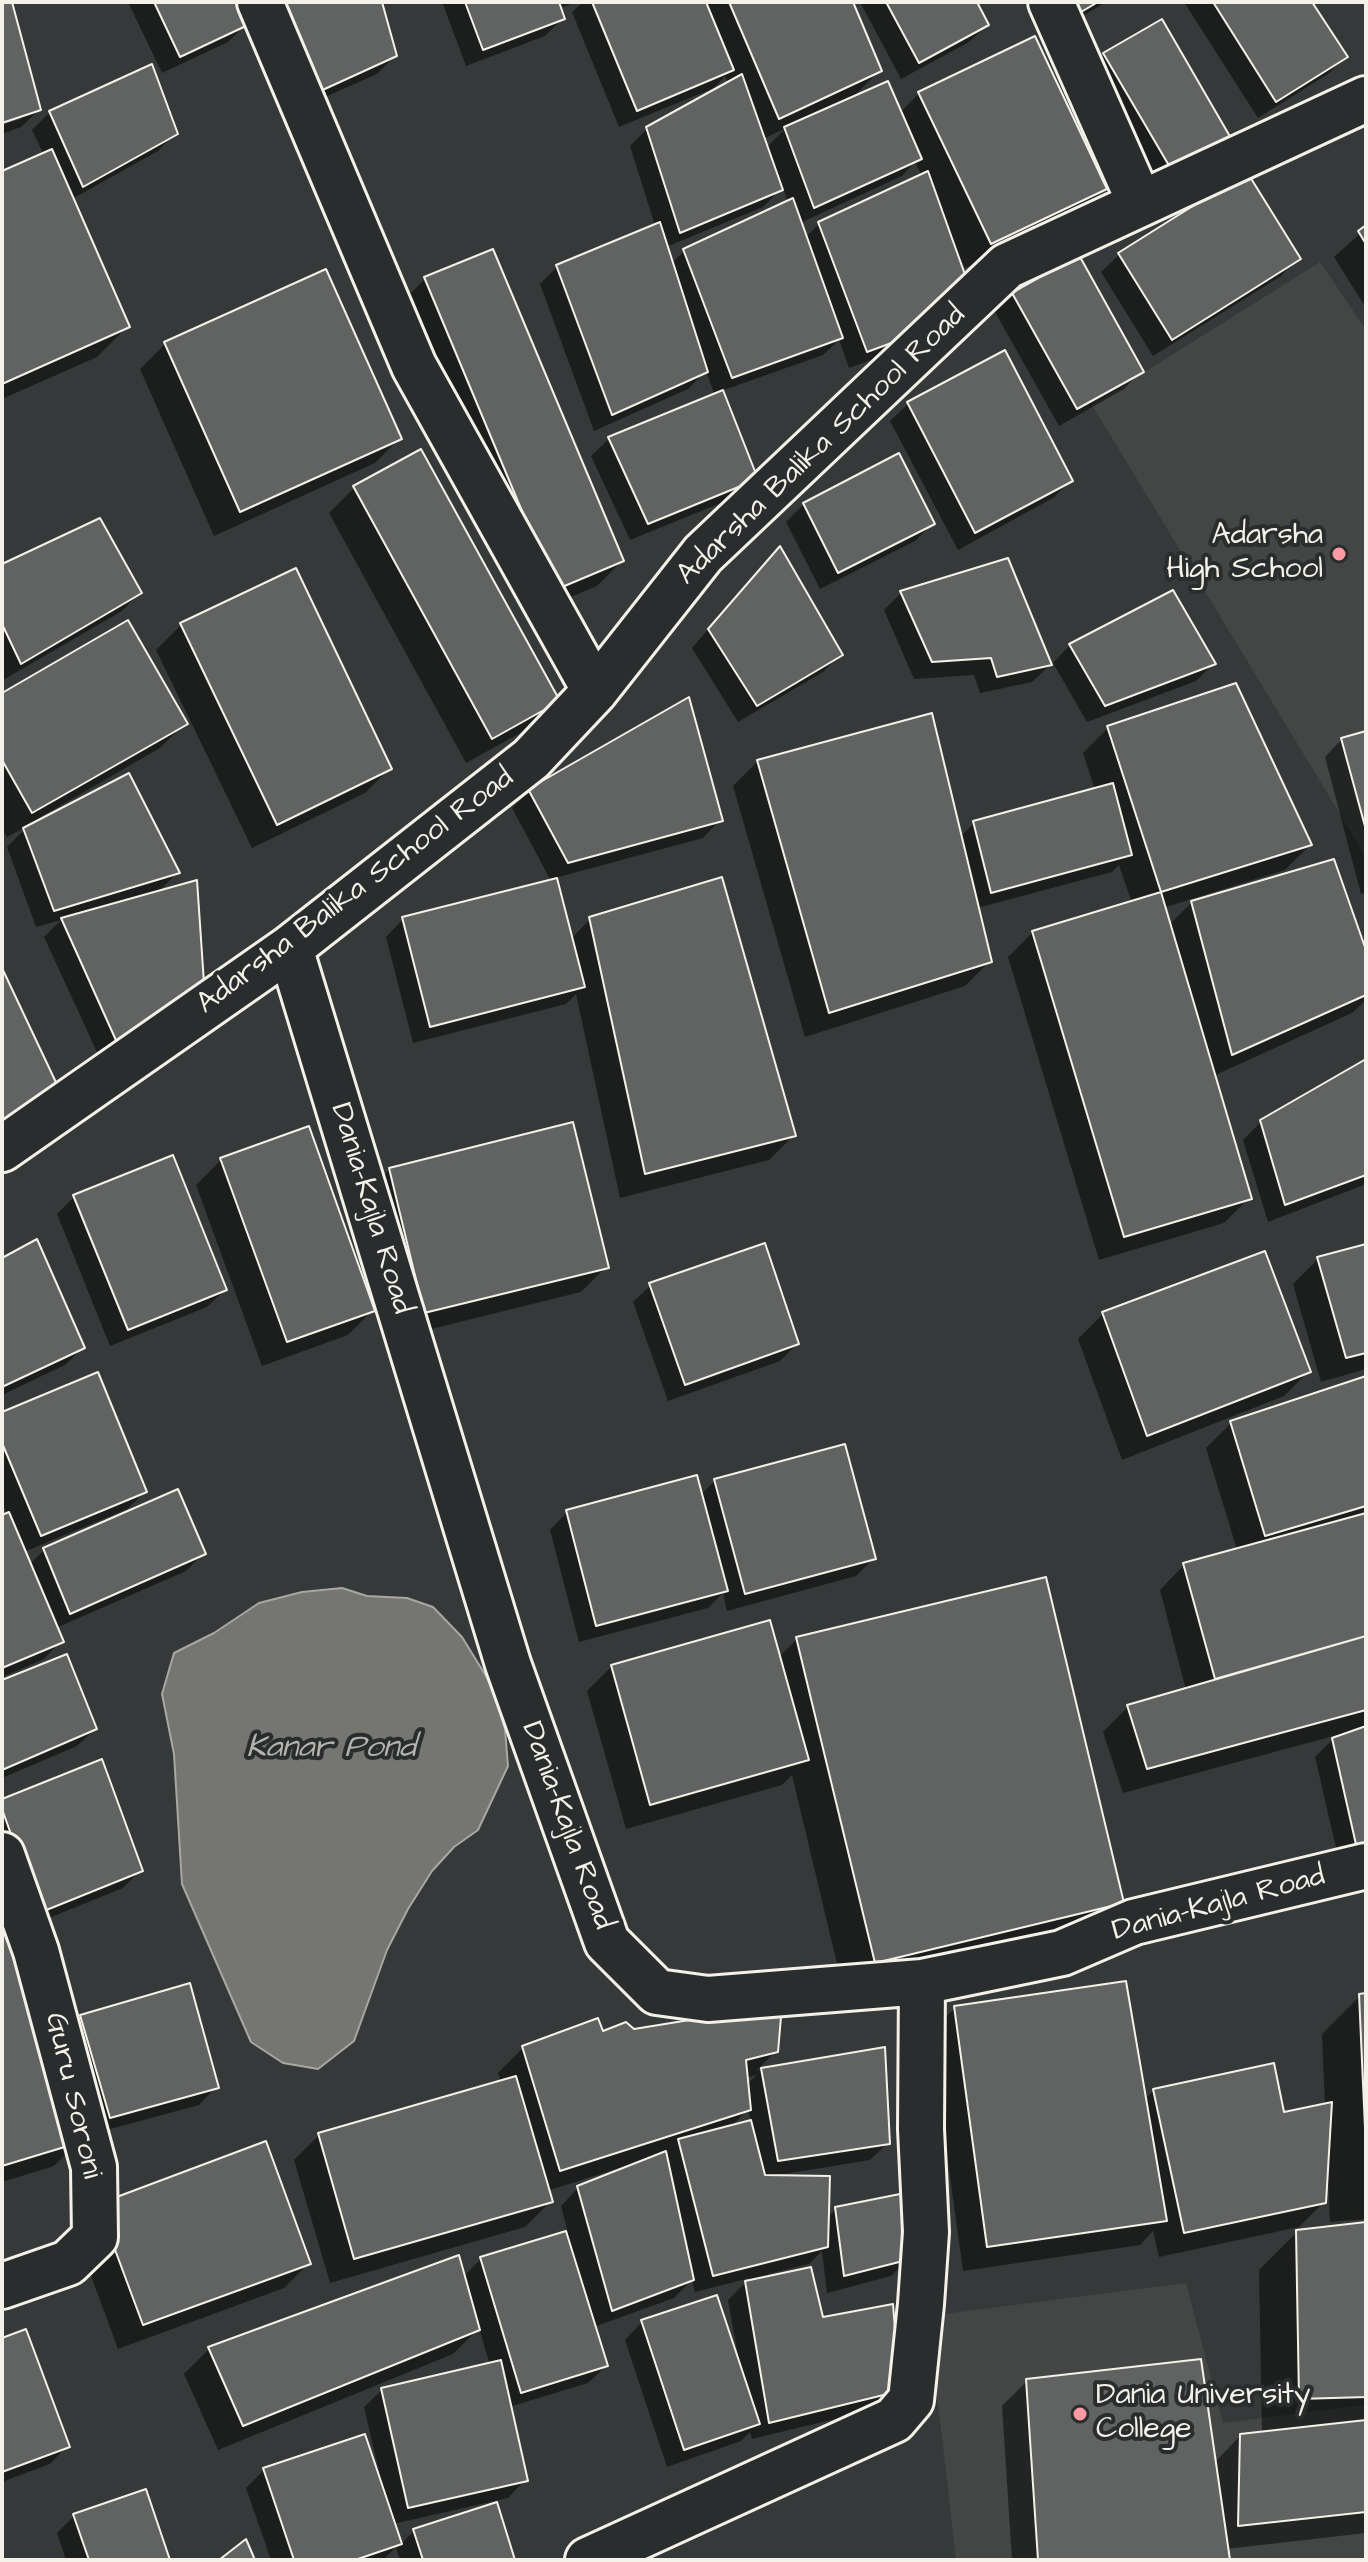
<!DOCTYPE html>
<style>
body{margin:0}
#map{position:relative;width:1368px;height:2562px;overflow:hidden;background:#363939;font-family:"Architects Daughter",sans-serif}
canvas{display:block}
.frame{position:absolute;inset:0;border:4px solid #f4f1e8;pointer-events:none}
</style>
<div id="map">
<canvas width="1368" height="2562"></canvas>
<div class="frame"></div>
</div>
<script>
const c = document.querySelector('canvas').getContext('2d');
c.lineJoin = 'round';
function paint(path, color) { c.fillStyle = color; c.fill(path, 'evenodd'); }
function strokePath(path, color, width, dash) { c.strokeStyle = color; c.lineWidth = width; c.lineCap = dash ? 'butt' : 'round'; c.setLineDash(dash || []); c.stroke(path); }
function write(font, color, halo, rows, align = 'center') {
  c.font = font + ' "Architects Daughter",sans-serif'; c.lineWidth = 8; c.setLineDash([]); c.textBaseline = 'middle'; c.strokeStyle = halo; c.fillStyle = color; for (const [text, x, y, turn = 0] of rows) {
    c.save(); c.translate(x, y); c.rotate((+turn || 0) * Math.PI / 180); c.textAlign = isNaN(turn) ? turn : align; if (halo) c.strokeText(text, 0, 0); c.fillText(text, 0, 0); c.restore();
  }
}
paint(new Path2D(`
 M1320,262L1366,330V857L1092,405Z
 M1186,2283L1223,2423L1366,2405V2560H956L928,2316Z`), '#434645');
const water = new Path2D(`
 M342,1588L367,1596L407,1598L433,1607L462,1637L494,1689L505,1729L508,1766L478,1830L454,1847L432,1871L408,1909L387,1950L354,2041L318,2069L283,2063L251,2042L182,1884L174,1754L162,1694L174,1653L214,1633L259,1603L302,1592Z`);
paint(water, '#757572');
strokePath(water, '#a8a7a1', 2);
paint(new Path2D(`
 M2,2H10L39,110L21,127L2,134V125L21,119V115L2,121Z
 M128,2H235L246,24L228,42L162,73Z
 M379,2L395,56L377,74L287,114Z
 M442,2H557L563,18L545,36L466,66Z
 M560,2H576L563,7Z
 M583,2H851L880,70L850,100L900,113L919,93L1105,188L1080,213L965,268L957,250L954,251L958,328L849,368L839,340L823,355L721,391L756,479L738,496L630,540L591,456L609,439L715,396L706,371L688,389L594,431L540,284L557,267L655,226L630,146L648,128L728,83L725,76L714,88L619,127L572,12ZM786,128L766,148L763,139ZM915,162L922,176L819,224L805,238L800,223L902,176ZM783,187L788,202L684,251L671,264L666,247L763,207Z
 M860,2H975L987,25L969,42L901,79Z
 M1024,2H1106L1046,38Z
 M1184,2H1310L1345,57L1328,74L1258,118Z
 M1104,55L1237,151L1163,202L1087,73Z
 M50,112L175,133L158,151L72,199L128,326L97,357L2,399V173L44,155L32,130Z
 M1246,175L1298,258L1281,276L1153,356L1101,272L1119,255Z
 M1366,228V308L1334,257Z
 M1078,258L1141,371L1124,389L1059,426L995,312L1013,295Z
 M325,272L400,438L375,463L214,536L140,369L165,344Z
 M425,279L622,561L597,586L530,614L400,304Z
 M1004,353L1071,480L1053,498L958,550L890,421L908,404Z
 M354,488L558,701L533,726L466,763L329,513Z
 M804,504L932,524L915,541L820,589L786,522Z
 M2,566L139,593L122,611L3,680Z
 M762,566L840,655L823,672L738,722L692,648Z
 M901,593L1050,665L1032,682L980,693L974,675L914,679L884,610Z
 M181,625L390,768L365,793L252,848L156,650Z
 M1070,645L1213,664L1196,681L1087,722L1053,663Z
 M2,695L185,723L160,748L39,818L40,822L177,873L157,893L203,997L102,1063L44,937L61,920L36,927L7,847L28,826L7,837L2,829Z
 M1108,728L1310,845L1285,870L1163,908L1168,926L1197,897L1198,901L1366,956V1000L1352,1013L1213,1076L1249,1198L1224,1223L1099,1260L1008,957L1033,932L1132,903L1119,865L1112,872L977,908L990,961L965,986L805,1037L733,786L758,761L960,837L974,823L1095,790L1083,753Z
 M1366,733V893L1361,894L1325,757L1342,739Z
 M530,791L720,820L703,838L555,878L571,939L590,919L794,1135L769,1160L620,1198L576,994L566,1004L413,1043L386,937L403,919L551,881L512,808Z
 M1366,1061V1184L1268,1222L1243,1140L1261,1122Z
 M221,1160L373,1310L348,1335L262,1366L196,1185Z
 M390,1169L606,1267L581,1292L399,1337L365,1194Z
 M74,1197L225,1290L207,1307L110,1346L57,1214Z
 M1366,1246V1369L1321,1382L1293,1284L1318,1259Z
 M2,1260L83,1348L65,1365L2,1395Z
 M651,1285L797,1344L780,1361L668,1401L633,1302Z
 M1103,1314L1309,1371L1284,1396L1122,1460L1078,1339Z
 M1366,1378V1859L1340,1865L1315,1757L1337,1735L1123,1793L1103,1732L1128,1707L1186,1690L1160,1590L1184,1565L1237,1550L1206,1448L1231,1423Z
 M2,1415L145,1492L127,1509L24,1552L29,1565L44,1550L177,1492L203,1554L186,1571L56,1628L61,1641L44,1659L2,1677V1518L8,1515L4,1507L2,1510Z
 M715,1481L874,1558L856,1576L727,1611L723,1593L708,1608L579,1642L550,1530L567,1512L700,1495Z
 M797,1639L1122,1902L1091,1933L844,1993L792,1775L782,1785L626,1829L587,1691L612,1666L778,1658Z
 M2,1682L95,1729L77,1746L2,1778Z
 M2,1802L140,1871L123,1888L22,1929L2,1874Z
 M2,1888L79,2141L54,2166L2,2182Z
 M1366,1995V2219L1330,2222L1328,2177H1325L1324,2202L1299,2227L1159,2257L1153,2231L1140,2245L963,2271L930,2033L955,2008L1144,2100L1154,2090L1283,2115L1325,2106L1322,2034L1360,1996Z
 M81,2016L216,2087L199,2105L92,2134L64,2034Z
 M634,2031L776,2051L757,2070L883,2050L888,2143L870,2160L778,2175V2177L827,2218L836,2209L909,2258L891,2276L827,2293L822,2251L809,2264L768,2274V2278L821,2319L898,2390L880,2408L752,2439L750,2432L741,2441L667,2467L625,2340L642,2322L738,2356L728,2300L750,2278L695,2292L692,2280L674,2298L594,2327L606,2366L588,2383L509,2407L525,2480L508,2498L393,2524L400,2545L414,2531L513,2560H400L396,2547L383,2560H271L246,2488L264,2470L380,2476L364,2407L382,2390L490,2365L479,2328L453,2354L218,2450L184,2374L209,2349L463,2277L481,2259L568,2233L561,2206L578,2188L630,2168L629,2165L547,2191L550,2202L525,2227L330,2283L294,2160L319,2135L501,2083L498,2073L523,2048L602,2033ZM757,2075L746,2085L745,2078ZM748,2109L751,2122L730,2128Z
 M1366,2224V2533L1226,2549L1227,2560H1012L1002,2406L1027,2381L1214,2463L1241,2435L1262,2433L1259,2270L1297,2232Z
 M74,2230L309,2263L284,2288L118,2349Z
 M2,2340L67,2446L50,2464L2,2482Z
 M74,2516L167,2560H66L57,2533Z`), '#0007');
const building = new Path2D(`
 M2,2H12L41,110L2,123Z
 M154,2H237L248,25L180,57Z
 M274,2H382L397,56L305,98Z
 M465,2H559L565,19L483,50Z
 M592,2H706L734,70L637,111Z
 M729,2H853L882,71L779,119Z
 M886,2H977L989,25L919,63Z
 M1052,2H1098L1064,22Z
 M1213,2H1312L1348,57L1276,102Z
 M1162,19L1239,152L1181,186L1103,53Z
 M1035,36L1107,189L991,244L918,92Z
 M152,64L178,134L83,187L49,111Z
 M742,74L783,190L680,233L646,127Z
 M888,81L922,159L814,208L784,127Z
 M52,149L130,327L2,384V171Z
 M928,171L978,311L867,352L818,222Z
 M1247,172L1301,259L1172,340L1118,253Z
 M793,198L843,338L732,378L683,249Z
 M660,222L708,372L612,415L556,265Z
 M1366,225V244L1358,231Z
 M493,249L624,561L555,590L424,277Z
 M1079,255L1144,372L1077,409L1012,293Z
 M326,269L402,439L240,512L164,342Z
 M1005,350L1073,481L975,533L907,402Z
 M723,390L758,479L648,524L608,437Z
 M421,449L560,701L492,739L353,486Z
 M899,453L935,524L838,573L803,503Z
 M100,518L142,593L21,664L2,624V564Z
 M780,546L843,655L757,706L708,629Z
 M1008,558L1052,665L997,677L991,658L932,662L900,591Z
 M296,568L392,769L277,825L180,623Z
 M1173,590L1216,664L1105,706L1069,644Z
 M128,620L188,724L32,813L2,760V693Z
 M1236,683L1312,845L1161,892L1107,726Z
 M689,697L723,821L568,863L528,789Z
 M932,713L992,962L829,1013L757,760Z
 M1366,731V830L1341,738Z
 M129,773L180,873L54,911L23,828Z
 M1113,783L1132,855L991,893L973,821Z
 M1334,859L1366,950V995L1232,1055L1191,901Z
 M722,877L796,1136L645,1174L589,917Z
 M557,878L585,987L430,1027L402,917Z
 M197,880L205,998L119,1047L61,918Z
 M1161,892L1252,1199L1124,1237L1032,931Z
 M2,968L61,1093L2,1127Z
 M1366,1059V1175L1285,1205L1260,1120Z
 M573,1122L609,1268L424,1313L389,1168Z
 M309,1126L375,1311L287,1342L220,1158Z
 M173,1155L227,1290L128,1330L73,1195Z
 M37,1239L85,1348L2,1387V1258Z
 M765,1243L799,1344L685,1385L649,1283Z
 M1366,1244V1353L1346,1358L1317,1257Z
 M1265,1251L1311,1372L1147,1436L1102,1312Z
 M98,1372L147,1492L41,1536L2,1443V1412Z
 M1366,1376V1506L1265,1536L1230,1421Z
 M845,1444L876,1559L745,1594L714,1479Z
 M697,1475L728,1591L596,1626L566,1510Z
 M178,1489L206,1554L70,1614L43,1548Z
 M9,1512L64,1642L2,1668V1515Z
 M1366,1513V1636L1215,1679L1183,1563Z
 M1046,1577L1124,1903L875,1963L796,1637Z
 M770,1620L809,1760L650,1805L611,1665Z
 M1366,1636V1710L1147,1769L1127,1705Z
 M67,1654L97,1729L2,1770V1680Z
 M1366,1726V1846L1357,1849L1332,1738Z
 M102,1759L143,1871L39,1913L2,1809V1799Z
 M2,1882L81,2142L2,2166Z
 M1126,1981L1167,2221L987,2247L954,2006Z
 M190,1983L219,2088L110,2118L80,2015Z
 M1366,1993V2150L1359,1994Z
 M782,2005L778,2052L746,2060L751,2110L560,2171L522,2046L598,2018L603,2031L626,2022L634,2029Z
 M885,2047L890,2144L778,2161L761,2068Z
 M1274,2063L1284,2112L1332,2102L1326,2203L1184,2233L1153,2089Z
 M516,2076L553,2202L354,2259L318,2133Z
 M751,2120L765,2175L830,2176L828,2247L713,2276L678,2139Z
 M266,2141L311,2264L143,2325L98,2204Z
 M666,2151L694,2280L612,2311L577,2186Z
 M905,2193L911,2259L844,2276L835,2207Z
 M1366,2222V2397L1299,2399L1296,2230Z
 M566,2231L608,2366L521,2393L480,2257Z
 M459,2255L480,2330L243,2426L208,2347Z
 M811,2267L823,2317L893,2304L900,2391L769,2423L745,2281Z
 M717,2295L760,2424L684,2450L641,2320Z
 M26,2329L70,2447L2,2472V2338Z
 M1201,2359L1230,2560H1038L1026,2379Z
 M501,2360L528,2481L408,2508L381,2388Z
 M1366,2420V2512L1238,2526L1240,2434Z
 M365,2434L402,2544L355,2560H294L263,2468Z
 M146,2489L170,2560H89L73,2514Z
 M497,2502L515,2560H423L413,2529Z
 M246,2539L255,2560H219Z`);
paint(building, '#616362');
strokePath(building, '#f4f1e8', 2);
const minor = new Path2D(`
 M260,2L414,366L595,691
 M1051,2L1140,203
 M290,948L508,1664L607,1942L657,1992L708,1999L922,1982L1062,1953L1134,1922L1366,1866
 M2,1149L290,948L531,759L595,691L703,554L1007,266L1366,99
 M2,1855L36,1951L94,2167L95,2237L68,2263L2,2286
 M588,2560L894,2420L911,2400L921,2304L926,2232L921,2129L922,1982`);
strokePath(minor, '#f4f1e8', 50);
strokePath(minor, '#2a2d2e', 44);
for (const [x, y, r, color] of [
 [1339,554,8,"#ff9aa2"],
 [1080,2414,8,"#ff9aa2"]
]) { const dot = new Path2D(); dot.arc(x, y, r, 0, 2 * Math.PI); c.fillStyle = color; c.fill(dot); strokePath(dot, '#2a2d2e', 3); }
write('30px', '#f4f1e8', '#2a2d2e', [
 ["Adarsha Balika School Road",822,446,-44],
 ["Adarsha Balika School Road",356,892,-37],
 ["Dania-Kajla Road",370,1209,73],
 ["Dania-Kajla Road",566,1826,70],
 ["Dania-Kajla Road",1219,1905,-15],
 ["Guru Soroni",72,2096,77]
]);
write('30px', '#f4f1e8', '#2a2d2e', [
 ["Adarsha",1323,537],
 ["High School",1323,571],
 ["Dania University",1096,2397,"left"],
 ["College",1096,2431,"left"]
], 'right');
write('italic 32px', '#b4b3ad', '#2a2d2e', [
 ["Kanar Pond",331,1749]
]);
</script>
